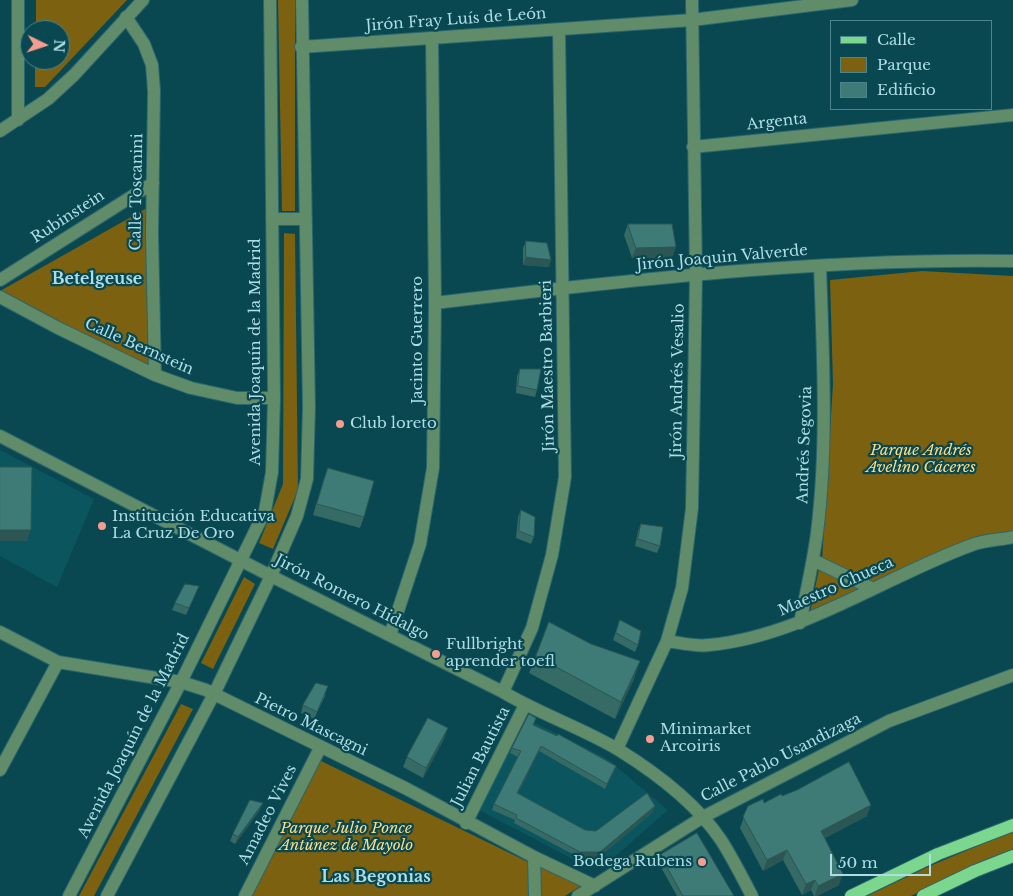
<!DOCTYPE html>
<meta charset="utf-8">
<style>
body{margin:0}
#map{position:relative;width:1013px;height:896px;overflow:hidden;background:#094851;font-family:"Libre Baskerville",serif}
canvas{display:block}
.legend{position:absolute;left:830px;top:20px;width:162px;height:90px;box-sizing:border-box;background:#094851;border:1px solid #4b848c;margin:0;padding:6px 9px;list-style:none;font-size:15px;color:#aedde5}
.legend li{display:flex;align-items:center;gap:10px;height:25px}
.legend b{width:25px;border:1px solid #4b848c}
.north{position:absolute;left:20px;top:20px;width:50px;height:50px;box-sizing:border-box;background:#094851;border:1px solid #4b848c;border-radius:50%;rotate:94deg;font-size:14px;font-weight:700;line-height:20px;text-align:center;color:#aedde5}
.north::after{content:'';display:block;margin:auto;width:18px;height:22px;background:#f59d8f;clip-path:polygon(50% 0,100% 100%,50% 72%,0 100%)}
.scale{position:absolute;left:830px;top:854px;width:101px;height:22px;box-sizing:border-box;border:2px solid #aedde5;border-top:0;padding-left:6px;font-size:15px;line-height:18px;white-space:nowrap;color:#aedde5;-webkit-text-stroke:4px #094851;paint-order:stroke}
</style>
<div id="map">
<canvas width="1013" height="896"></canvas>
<ul class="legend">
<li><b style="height:6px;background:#7cd78e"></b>Calle</li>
<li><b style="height:14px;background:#7b6110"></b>Parque</li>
<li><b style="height:14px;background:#3e7b76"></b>Edificio</li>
</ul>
<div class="north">N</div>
<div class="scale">50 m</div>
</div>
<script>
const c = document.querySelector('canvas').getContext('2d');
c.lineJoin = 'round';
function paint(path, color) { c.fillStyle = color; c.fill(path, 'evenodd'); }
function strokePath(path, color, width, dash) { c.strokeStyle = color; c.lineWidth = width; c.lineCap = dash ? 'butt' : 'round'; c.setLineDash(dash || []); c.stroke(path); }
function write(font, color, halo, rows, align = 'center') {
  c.font = font + ' "Libre Baskerville",serif'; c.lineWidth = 4.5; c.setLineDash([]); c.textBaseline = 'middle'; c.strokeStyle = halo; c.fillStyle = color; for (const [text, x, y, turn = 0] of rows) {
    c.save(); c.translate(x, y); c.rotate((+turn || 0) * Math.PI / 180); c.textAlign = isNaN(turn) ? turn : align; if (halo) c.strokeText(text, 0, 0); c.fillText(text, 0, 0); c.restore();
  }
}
paint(new Path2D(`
 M0,450L94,499L57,587L0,556Z
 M525,718L606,758L668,810L610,861L586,866L479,810Z`), '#0b555e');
paint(new Path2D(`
 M36,0H127L45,87H35V60H60V30H36Z
 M278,0H295V211H282Z
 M147,208L148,370L0,291Z
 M284,233L295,234L298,490L273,549L259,543L283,484Z
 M922,271L1013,276V532L872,583L822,560L833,384L830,280Z
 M819,569L863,588L809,618Z
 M244,577L255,584L213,669L201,663Z
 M181,704L193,709L94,896H79Z
 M319,760L528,862L529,896H252Z
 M1013,831V849L955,874L911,896H867L930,866Z
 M537,865L584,884L565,896H538Z`), '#7b6110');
const minor = new Path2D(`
 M126,17L144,44L152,65L154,91L152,234L155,375
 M301,47L692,20L852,0
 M18,120V0
 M0,131L48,99L74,75L143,0
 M693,147L1013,115
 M272,219H305
 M0,280L153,183
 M0,297L58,328L155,375L191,388L237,398H274
 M435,303C627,280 820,258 1013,261
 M0,436L271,576L503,692C540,714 582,728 619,750C656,773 696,803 721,840C732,857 742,877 752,896
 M813,560L871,588
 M800,623C806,593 813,563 817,533C828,444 823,355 820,266
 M0,632L58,662L181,682L206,690L407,789L534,857L595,886
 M390,635L420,544L433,468L435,303L432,38
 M667,641C681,643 696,647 709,645C800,637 886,576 972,545C984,540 1000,540 1013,537
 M503,692L532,628L552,555L565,477L559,30
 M617,749L667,641L682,588L692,508L696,275L692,0
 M0,770L58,662
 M466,823L525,705
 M534,857L535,896
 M69,896L181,682L265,511L272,472L274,398L270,0
 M107,896L214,694L271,576L297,516L307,479L309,407L302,0
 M245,896L320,748
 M578,896L703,817L889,721L1013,675`);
const major = new Path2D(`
 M851,896L938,854L1013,825
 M923,896L975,871L1013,856`);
strokePath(minor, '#2a666f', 14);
strokePath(major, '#2a666f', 14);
strokePath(minor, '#618c69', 12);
strokePath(major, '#7cd78e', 12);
paint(new Path2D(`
 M628,224L672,258H632L624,235Z
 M526,241L549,267L523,265V248Z
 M520,369L537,390L535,397L516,393L517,376Z
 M328,468L364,517L360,528L313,515L324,478Z
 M521,510L534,537L531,544L516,538L518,517Z
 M641,524L660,546L657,553L635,546L638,531Z
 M196,593L186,615L172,610L175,603Z
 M620,620L638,645L635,652L613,640Z
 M591,644L634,679L615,719L529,673L536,656Z
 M326,694L314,719L301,713L303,705Z
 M534,725L614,771L605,789L539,751L518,793L585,830L596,831L653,812L598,858L578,857L514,823L515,820L492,810L494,804L518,757L510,753L512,748Z
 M444,739L423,778L403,767L407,757Z
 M782,796L867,816L825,838L839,885L817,896H814L811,890L802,895L783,860L763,871L740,828L748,806L764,803Z
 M260,810L235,844L230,841L233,834Z
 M660,855L734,896H677L658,862Z`), '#356a65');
paint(new Path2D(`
 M676,247L672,258H632L636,248Z
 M526,257L551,260L549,267L523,265Z
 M0,530H31L27,541H0Z
 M640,661L634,679L615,719L621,702Z
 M448,728L444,739L423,778L426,768Z
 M541,746L539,751L516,798L517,793Z
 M616,766L614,771L605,789L607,784Z
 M263,803L260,810L235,844L238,837Z
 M871,805L867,816L817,842L821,831Z
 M655,806L653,812L598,858L578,857L580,852Z
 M787,850L783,860L763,871L767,860Z
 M843,874L839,885L817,896H815L818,886Z
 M815,880L811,890L802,895L806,884Z`), '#2b5653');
const building = new Path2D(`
 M628,224H672L676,247L636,248Z
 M526,241L547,243L551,260L526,257Z
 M520,369H541L537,390L518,386Z
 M0,467H32L31,530H0Z
 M328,468L374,481L364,517L317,504Z
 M521,510L535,517L534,537L519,531Z
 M641,524L663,527L660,546L638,539Z
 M185,584L199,586L189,608L175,603Z
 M620,620L641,631L638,645L616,633Z
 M549,622L591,644L640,661L621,702L536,656Z
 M316,683L328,686L317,712L303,705Z
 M529,714L536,718L533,725L557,736L558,734L616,766L607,784L541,746L517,793L585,830L596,831L647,793L655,806L600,852H580L516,818L517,815L494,804L521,751L512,748Z
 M428,718L448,728L426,768L407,757Z
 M849,762L871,805L821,831L843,874L818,886L815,880L806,884L787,850L767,860L743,817L748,806L763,799L764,803L781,794L782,796L797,790Z
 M250,800L263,803L238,837L233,834Z
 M697,833L734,896H683L660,855Z`);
paint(building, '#3e7b76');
strokePath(building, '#2b5653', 1);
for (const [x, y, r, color] of [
 [340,424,5,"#f59d8f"],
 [102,526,5,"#f59d8f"],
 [436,654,5,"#f59d8f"],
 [650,739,5,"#f59d8f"],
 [702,862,5,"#f59d8f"]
]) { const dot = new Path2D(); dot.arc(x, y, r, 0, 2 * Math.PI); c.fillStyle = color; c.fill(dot); strokePath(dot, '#094851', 2); }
write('15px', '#aedde5', '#094851', [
 ["Jirón Fray Luís de León",456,20,-4],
 ["Argenta",777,122,-6],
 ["Calle Toscanini",137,192,-89],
 ["Rubinstein",68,217,-33],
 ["Jirón Joaquin Valverde",722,258,-5],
 ["Jacinto Guerrero",418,340,-90],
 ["Calle Bernstein",139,347,24],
 ["Avenida Joaquín de la Madrid",256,352,-90],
 ["Jirón Maestro Barbieri",548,366,-91],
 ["Jirón Andrés Vesalio",678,381,-89],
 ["Andrés Segovia",805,445,-88],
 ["Maestro Chueca",836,587,-24],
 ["Jirón Romero Hidalgo",352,598,27],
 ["Pietro Mascagni",311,725,26],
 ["Avenida Joaquín de la Madrid",134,736,-63],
 ["Julian Bautista",481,757,-63],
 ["Calle Pablo Usandizaga",781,758,-27],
 ["Amadeo Vives",268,815,-63]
]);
write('15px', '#aedde5', '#094851', [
 ["Club loreto",350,424],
 ["Institución Educativa",112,517],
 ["La Cruz De Oro",112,534],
 ["Fullbright",446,645],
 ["aprender toefl",446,662],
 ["Minimarket",660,730],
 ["Arcoiris",660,747],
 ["Bodega Rubens",692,862,"right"]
], 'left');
write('italic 15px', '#fedc84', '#094851', [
 ["Parque Andrés",921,451],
 ["Avelino Cáceres",921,468],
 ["Parque Julio Ponce",346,829],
 ["Antúnez de Mayolo",346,846]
]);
write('bold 16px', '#aedde5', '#094851', [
 ["Betelgeuse",97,279],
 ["Las Begonias",376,877]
]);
</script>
